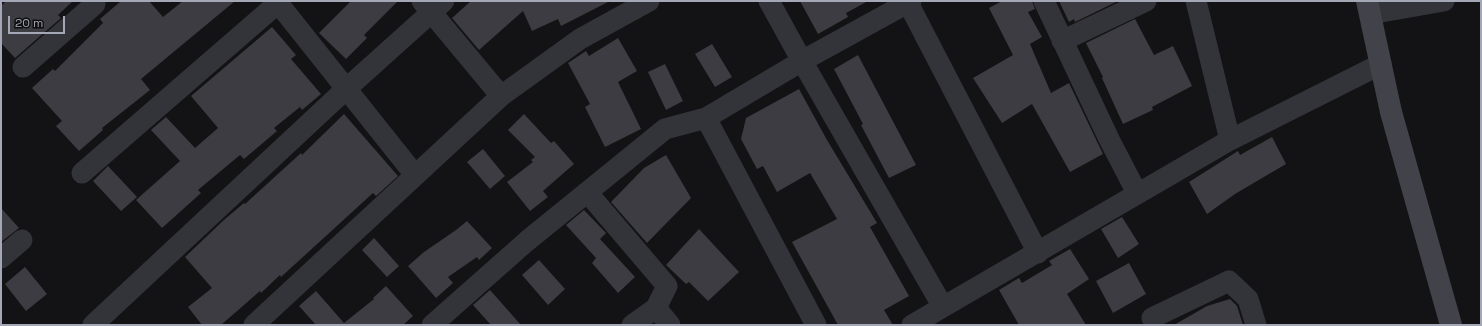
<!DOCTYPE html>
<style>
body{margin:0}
#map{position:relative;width:1482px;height:326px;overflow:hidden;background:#131214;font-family:"Space Grotesk",sans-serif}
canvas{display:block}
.frame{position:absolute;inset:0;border:2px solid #a3a7b6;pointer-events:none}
.scale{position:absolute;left:8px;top:16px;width:57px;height:18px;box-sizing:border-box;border:2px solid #a3a7b6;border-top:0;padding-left:5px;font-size:12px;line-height:14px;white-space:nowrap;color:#a3a7b6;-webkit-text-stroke:3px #0e0e0f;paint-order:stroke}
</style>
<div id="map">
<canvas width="1482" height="326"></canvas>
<div class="frame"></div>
<div class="scale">20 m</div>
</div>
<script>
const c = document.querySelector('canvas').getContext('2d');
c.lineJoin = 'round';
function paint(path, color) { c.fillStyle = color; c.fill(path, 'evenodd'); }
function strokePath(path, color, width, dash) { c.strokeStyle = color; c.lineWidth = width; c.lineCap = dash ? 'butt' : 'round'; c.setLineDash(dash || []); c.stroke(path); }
paint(new Path2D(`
 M6,1H73L58,15L61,18L15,58L1,43V6Z
 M121,1H149L163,17L183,1H235L141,79L150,90L102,128L103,130L79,151L56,126L62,121L32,88L53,69L55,71L103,23L100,19Z
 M351,1H398L364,35L367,38L346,59L319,33Z
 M471,1H610L561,26L558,19L532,31L523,11L479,50L452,18Z
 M800,1H868L846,13L848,17L818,34Z
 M1002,1H1032L1035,9L1028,12L1042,37L1030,44L1051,93L1069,83L1103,154L1070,172L1032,104L1002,123L973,78L1013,55L989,8Z
 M1059,1H1118L1075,22L1074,19L1069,22Z
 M1135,19L1154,55L1173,46L1192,86L1152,107L1153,110L1123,124L1102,78L1103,77L1086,43Z
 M272,27L296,55L291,59L321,94L302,110L300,107L274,128L277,131L244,159L240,155L198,190L201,193L162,228L136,200L180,161L151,130L166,117L195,148L218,128L191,96Z
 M618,38L637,71L618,82L641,129L605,147L585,107L590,104L568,63L586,51L589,56Z
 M712,44L732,77L715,87L695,54Z
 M858,55L916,165L889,178L861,125L863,124L834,69Z
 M665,64L683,101L666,110L648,72Z
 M799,89L827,140L877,223L870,227L909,296L884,310L893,325H838L792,242L837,219L810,173L777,192L763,166L757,169L741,139L746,118Z
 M344,114L398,176L376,196L373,193L281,277L280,275L261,293L260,291L221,325H202L188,307L212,288L185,257L225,219L244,203L245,204L301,153L302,155Z
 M524,114L551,143L554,141L574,164L543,191L548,197L530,211L507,182L533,162L531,160L535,157L508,130Z
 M1272,137L1286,164L1235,194L1207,214L1189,182L1238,151L1240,155Z
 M483,149L505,176L490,189L467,162Z
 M666,155L691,198L647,243L611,202L644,168Z
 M108,166L137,197L121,211L93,181Z
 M1,208L19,228L1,242Z
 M584,210L606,233L600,239L635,277L618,293L592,263L596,258L566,225Z
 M1122,217L1139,244L1118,258L1101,229Z
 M467,221L492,248L479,260L477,257L448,277L453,283L436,298L408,266L424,252L456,230Z
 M699,229L739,272L708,301L689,282L686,284L666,265Z
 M374,238L399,266L387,277L362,250Z
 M1070,249L1089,279L1067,294L1086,325H1019L999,290L1019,278L1022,283L1052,265L1049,261Z
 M539,260L565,289L548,305L522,275Z
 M1129,263L1146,294L1113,313L1096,281Z
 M25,267L47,294L26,311L5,284Z
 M386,286L413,316L403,325H316L299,306L316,291L344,323L374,299L373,298Z
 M490,290L521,325H491L473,305Z
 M1230,299L1237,306L1243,325H1174L1207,306Z`), '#3c3c42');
strokePath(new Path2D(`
 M280,1L278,3L415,175
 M422,1L501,96
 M769,1L802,61L911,1
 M907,1L1038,253
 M1044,1L1109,139L1137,193
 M1196,1L1230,140
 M1370,14L1444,1
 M1062,41L1146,1
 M23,67L95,4
 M82,173L278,3L276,1
 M587,192L667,286L656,308L670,325
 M1,258L22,240
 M1152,318L1229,281L1248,299L1256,325
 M93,325L346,89L444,1
 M254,325L501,96L580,39L649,1
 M432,325L527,241L665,129L706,118
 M632,325L656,308
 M816,325L706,118L802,61L943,307
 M912,325L1230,140L1381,64`), '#33343a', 21);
strokePath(new Path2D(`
 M1367,1L1391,112L1451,325`), '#41424a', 22);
</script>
